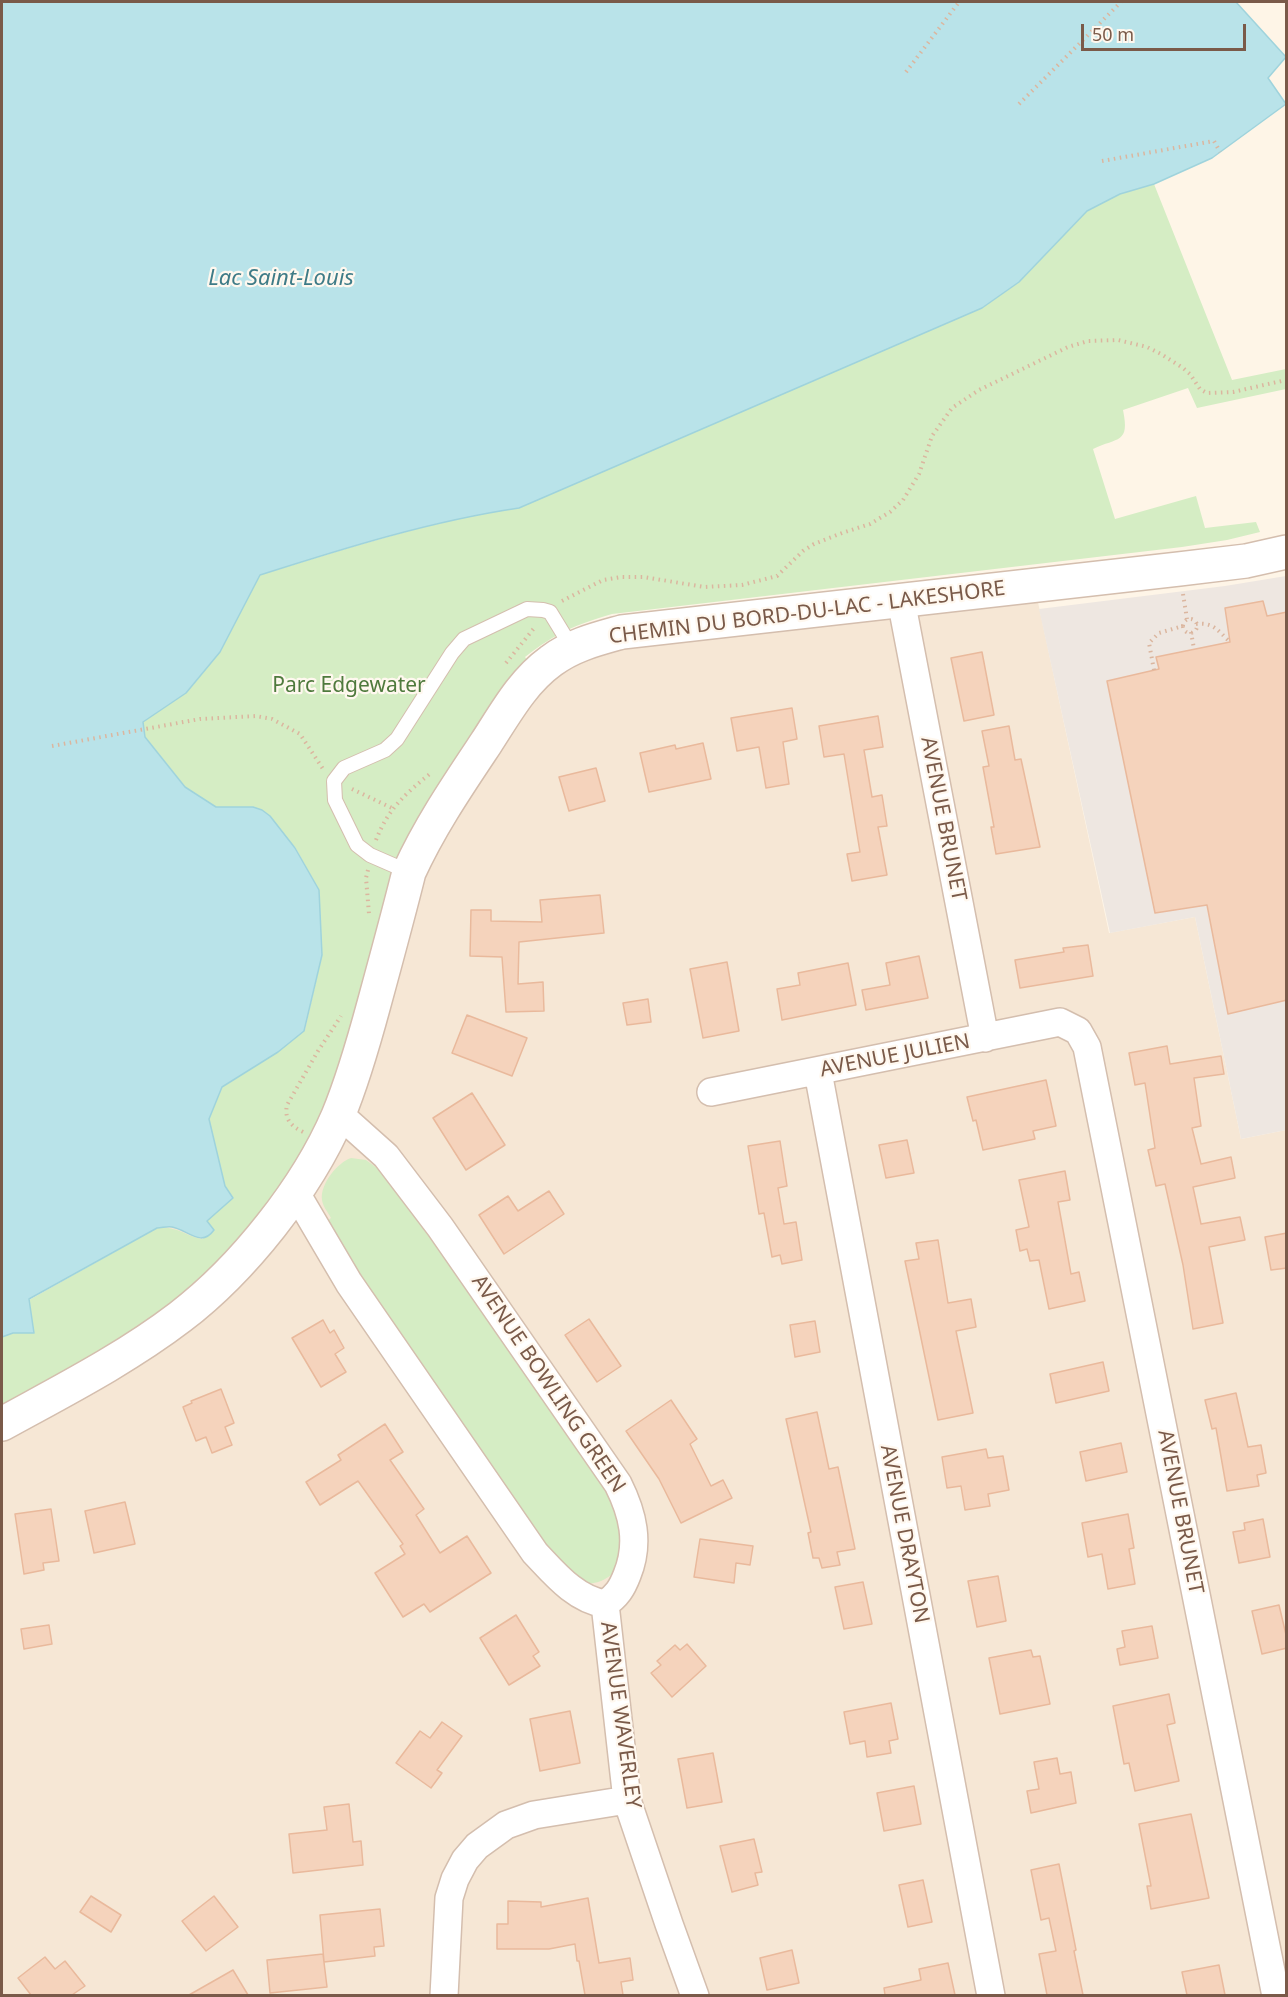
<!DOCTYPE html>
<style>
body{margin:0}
#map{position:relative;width:1288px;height:1997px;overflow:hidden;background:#fef5e7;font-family:"Noto Sans",sans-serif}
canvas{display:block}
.frame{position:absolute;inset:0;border:3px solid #7a5a49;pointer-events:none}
.scale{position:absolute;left:1081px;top:24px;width:165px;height:27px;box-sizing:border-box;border:3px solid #7a5a49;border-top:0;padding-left:8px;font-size:18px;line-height:21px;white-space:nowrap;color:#7a5a49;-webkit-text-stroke:4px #fff8ef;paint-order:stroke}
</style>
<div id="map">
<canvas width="1288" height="1997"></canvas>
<div class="frame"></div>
<div class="scale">50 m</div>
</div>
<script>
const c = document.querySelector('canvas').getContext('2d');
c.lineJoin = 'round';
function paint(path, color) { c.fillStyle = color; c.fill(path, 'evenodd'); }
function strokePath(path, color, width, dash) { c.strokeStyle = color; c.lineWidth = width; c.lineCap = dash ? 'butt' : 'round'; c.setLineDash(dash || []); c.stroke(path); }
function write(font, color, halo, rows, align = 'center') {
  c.font = font + ' "Noto Sans",sans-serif'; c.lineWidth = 4.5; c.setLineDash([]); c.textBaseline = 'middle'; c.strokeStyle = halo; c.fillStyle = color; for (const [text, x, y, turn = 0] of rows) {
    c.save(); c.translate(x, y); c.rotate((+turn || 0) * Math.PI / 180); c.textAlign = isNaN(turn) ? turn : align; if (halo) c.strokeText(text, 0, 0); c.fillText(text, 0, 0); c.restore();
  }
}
paint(new Path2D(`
 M1036,593L1109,933L1195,917L1241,1139L1286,1130V1995L2,1996V1410L409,872L498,725L575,649Z`), '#f6e7d5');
paint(new Path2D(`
 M1286,576V1130L1241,1139L1195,917L1110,933L1039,609L1225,586Z`), '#eee7e1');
paint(new Path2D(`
 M1154,184L1232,380L1286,369V389L1197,408L1188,388L1123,410C1130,444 1118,437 1093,449L1115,519L1196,496L1205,528L1256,522L1260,532L1227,540L1182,547L612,614C575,625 556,633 525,657L528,661L491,709L327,1111L266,1212L216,1267L133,1337L2,1409V1337L13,1333L29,1300L157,1228C179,1226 184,1236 203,1239L207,1221L232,1197L225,1186L209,1119L222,1087L278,1052L305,1030L322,955L319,890L295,847L253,807H216L185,787L145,737L142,722L186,693L220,652L260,575C346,549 430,521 519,508L982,308L1019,282L1087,211L1120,194Z
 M351,1158L366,1160L377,1168L381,1165L602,1477C608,1489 616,1503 619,1516C621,1521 620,1528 620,1534C622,1562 618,1581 587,1584L547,1552L375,1304L327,1221L331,1218C328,1212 323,1207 322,1200C320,1184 337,1163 351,1158Z`), '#d5edc4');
const water = new Path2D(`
 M2,2H1236L1286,57L1268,78L1286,104L1212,158L1154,184L1120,194L1087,211L1019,282L982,308L519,508C431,521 345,548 260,575L220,652L186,693L143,722L145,737L185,787L216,807H253L262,810L270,816L295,848L319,890L322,955L304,1031L278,1052L222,1087L209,1119L225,1186L233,1198L207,1221L214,1230C201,1248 188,1230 172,1227C167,1226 162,1228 157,1228L29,1299L34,1333H13L2,1337Z`);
paint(water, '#b9e3e9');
strokePath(water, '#9fd3dc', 1.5);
const building = new Path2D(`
 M1263,601L1267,616L1287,612V1000L1228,1014L1207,905L1155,913L1107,681L1159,669L1156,657L1230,642L1225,608Z
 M982,652L994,715L964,721L951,658Z
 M792,708L797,739L783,742L789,784L766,788L759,747L737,751L731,718Z
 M878,716L883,747L864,750L872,797L882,795L887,826L878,827L887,875L852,881L847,854L860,852L844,754L824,757L819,726Z
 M1009,726L1015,760L1021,759L1040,847L996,854L991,827H994L983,767L989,766L982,731Z
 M703,743L711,779L649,792L640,753L675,745L676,749Z
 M596,768L605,801L569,811L559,777Z
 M600,895L604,933L519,942L518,984L543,982L544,1011L506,1012L502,957L470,956L471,910H491V921L542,922L540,900Z
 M1088,945L1093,976L1020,988L1015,960L1064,952L1063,948Z
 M919,956L928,998L866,1010L862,990L890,985L886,963Z
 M727,962L739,1031L703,1038L690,969Z
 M848,963L856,1005L782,1020L777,989L800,985L798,973Z
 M648,999L651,1022L627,1025L623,1003Z
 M467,1015L527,1038L512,1076L452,1053Z
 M1167,1046L1170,1064L1221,1056L1224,1074L1194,1078L1201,1126L1192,1128L1201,1164L1231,1157L1235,1178L1193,1187L1201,1224L1240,1217L1245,1240L1209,1247L1223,1323L1193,1329L1183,1265L1165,1184L1156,1186L1148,1150L1155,1148L1145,1083L1135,1085L1129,1053Z
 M1046,1080L1056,1126L1033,1131L1035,1139L983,1150L976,1120L973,1121L967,1097Z
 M472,1093L505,1145L466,1170L433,1118Z
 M907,1140L914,1173L886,1178L879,1145Z
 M780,1141L787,1186L778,1188L784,1224L796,1222L802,1260L782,1264L780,1255L772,1257L764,1213L759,1214L748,1146Z
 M1065,1171L1070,1200L1058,1202L1071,1274L1079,1272L1085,1301L1049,1309L1039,1260L1030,1261L1027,1249L1020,1251L1016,1230L1029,1227L1019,1180Z
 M549,1191L564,1214L504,1254L479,1215L508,1196L518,1211Z
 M1287,1233V1268L1271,1270L1265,1237Z
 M938,1240L948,1303L971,1299L976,1327L956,1331L973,1413L938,1420L905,1261L919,1259L916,1243Z
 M589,1319L621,1366L597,1382L565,1335Z
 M323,1320L330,1333L334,1330L344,1348L335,1354L346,1372L321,1387L292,1338Z
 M815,1321L820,1352L795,1357L790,1325Z
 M1103,1362L1109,1391L1056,1403L1050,1374Z
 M221,1389L234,1423L225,1427L232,1445L212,1453L206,1437L196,1441L183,1407L192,1403L191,1401Z
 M1236,1393L1248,1447L1261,1445L1266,1473L1257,1475L1259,1486L1227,1491L1216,1428L1212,1429L1205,1400Z
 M671,1400L697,1439L690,1444L711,1486L723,1480L732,1498L681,1523L659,1479L626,1431Z
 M817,1412L829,1469L838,1467L855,1549L837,1552L840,1565L822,1568L819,1558H813L808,1533L811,1532L786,1419Z
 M385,1424L403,1452L390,1460L424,1509L416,1515L440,1553L467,1536L491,1573L430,1612L424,1604L403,1617L375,1573L405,1554L400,1546L403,1544L358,1481L320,1505L306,1482L341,1460L338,1455Z
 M1121,1443L1127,1472L1086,1481L1080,1452Z
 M986,1449L988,1458L1003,1456L1009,1490L988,1494L990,1506L965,1510L961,1486L947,1488L942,1457Z
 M125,1502L135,1544L94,1553L85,1511Z
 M51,1509L59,1561L43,1563L44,1570L24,1574L15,1514Z
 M1128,1514L1134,1548L1129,1549L1135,1584L1108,1589L1102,1554L1088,1557L1082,1523Z
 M1263,1519L1270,1557L1239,1563L1233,1532L1245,1530L1244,1523Z
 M700,1539L753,1546L750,1565L736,1563L734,1583L694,1577Z
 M998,1576L1006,1621L977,1627L968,1581Z
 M863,1582L872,1624L844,1629L835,1587Z
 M1279,1605L1287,1639V1648L1262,1654L1252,1611Z
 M516,1615L539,1652L533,1656L540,1666L509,1685L480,1638Z
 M49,1625L52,1644L24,1649L21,1629Z
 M1152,1626L1158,1658L1120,1665L1117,1649L1125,1647L1122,1631Z
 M687,1644L706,1666L672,1697L651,1673L661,1665L657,1661L675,1645L680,1650Z
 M1031,1650L1033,1657L1040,1656L1050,1704L1000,1714L989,1658Z
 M1169,1694L1175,1723L1167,1725L1179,1781L1135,1791L1129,1763L1124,1764L1113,1706Z
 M891,1703L898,1739L889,1741L891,1753L867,1757L865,1741L850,1744L844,1712Z
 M570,1711L580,1763L540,1771L530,1719Z
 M442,1722L462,1736L437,1770L442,1773L431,1788L396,1763L420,1731L430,1738Z
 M713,1753L722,1802L687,1808L678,1759Z
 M1057,1758L1060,1774L1071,1772L1076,1803L1031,1813L1027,1791L1039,1789L1034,1762Z
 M914,1786L921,1824L884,1831L877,1793Z
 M349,1804L353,1842L361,1841L363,1865L293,1873L289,1834L327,1830L324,1807Z
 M1191,1814L1209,1898L1151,1909L1147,1886H1151L1139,1824Z
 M754,1839L762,1872L755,1873L758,1885L732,1892L720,1846Z
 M1059,1864L1076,1950L1074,1951L1083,1995H1047L1039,1954L1056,1951L1049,1918L1041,1920L1031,1870Z
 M923,1880L932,1922L908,1927L899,1885Z
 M91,1896L121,1915L111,1932L80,1912Z
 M214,1896L238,1927L206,1951L182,1921Z
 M588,1898L599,1963L630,1958L633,1980L621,1982L623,1995H585L579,1961H577L575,1944L549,1949H497V1924H508V1901L541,1902V1907Z
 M380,1909L384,1946L374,1947L375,1956L324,1962L320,1915Z
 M792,1950L799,1983L767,1990L760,1958Z
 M323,1954L327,1987L270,1993L267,1960Z
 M45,1957L55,1969L65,1961L85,1986L72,1995H31L18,1978Z
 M948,1963L955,1995H885L884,1988L921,1980L919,1969Z
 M1219,1965L1225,1995H1187L1182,1972Z
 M233,1970L248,1995H189Z`);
paint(building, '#f5d3bc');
strokePath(building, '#e9b99c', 1.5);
const service = new Path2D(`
 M409,872L370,855L357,845L335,800L334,781L344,768L385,750L397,739L452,653L464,639L527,609L543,610L550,612L572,648`);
const minor = new Path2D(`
 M901,600L985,1038
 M818,1072L991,1996
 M711,1092L1060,1022L1078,1031L1087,1047L1276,1996
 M296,1193L349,1283L535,1553C555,1574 575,1599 605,1604C617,1596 622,1588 627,1575C640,1543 633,1514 618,1484L440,1227L386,1156L339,1114
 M605,1604L627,1800L669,1924L695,1996
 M444,1996L449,1898L455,1879L465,1860L477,1846L506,1825L534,1815L627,1800`);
const tertiary = new Path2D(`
 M2,1424C62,1391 125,1359 180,1317C243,1269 307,1188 338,1116C353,1080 364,1041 374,1004C386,960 398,916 409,872C430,826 458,785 486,743C505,714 522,682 551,661C572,645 597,639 622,632L1179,569L1246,561L1286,552`);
strokePath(service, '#d4beae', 16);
strokePath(minor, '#d4beae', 30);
strokePath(tertiary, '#d4beae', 36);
strokePath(new Path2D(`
 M906,72L959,2
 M1019,104L1121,2
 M1102,161L1214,141L1220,152
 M1183,594L1187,619
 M562,601L603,580L621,577H644L704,587L742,585L777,576L803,551L814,544L842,533L870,524L890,512L903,500L919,474L932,436L952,408L979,390L1068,347L1088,341L1118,340L1147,347L1161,354L1183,368L1190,374L1200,389L1207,393L1233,392L1286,380
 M1183 626a7 7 0 1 1 14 0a7 7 0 1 1-14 0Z
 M1196,624C1214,622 1218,631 1230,642
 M1191,632L1194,649
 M506,663L535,627
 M1154,670L1149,643L1159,633L1183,626
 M52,746L200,719L256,716L272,719L300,734L323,769
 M352,789L392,808
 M376,840C388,809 405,794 431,773
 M368,870L366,878L369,914
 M303,1132C291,1126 284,1119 287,1105L318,1051L341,1016`), '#dbb69f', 4, [1.5, 4.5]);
strokePath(service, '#fff', 14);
strokePath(minor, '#fff', 27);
strokePath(tertiary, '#fff', 33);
write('21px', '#7a5a49', '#fff8ef', [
 ["CHEMIN DU BORD-DU-LAC - LAKESHORE",807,613,-7],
 ["AVENUE BRUNET",943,819,79],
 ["AVENUE JULIEN",895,1056,-11],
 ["AVENUE BOWLING GREEN",548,1384,56],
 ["AVENUE BRUNET",1180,1512,79],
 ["AVENUE DRAYTON",904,1534,79],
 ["AVENUE WAVERLEY",620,1715,82]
]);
write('21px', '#4f7a3d', '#fff8ef', [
 ["Parc Edgewater",349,686]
]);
write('italic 22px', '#3e7b87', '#fff8ef', [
 ["Lac Saint-Louis",281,279]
]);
</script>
